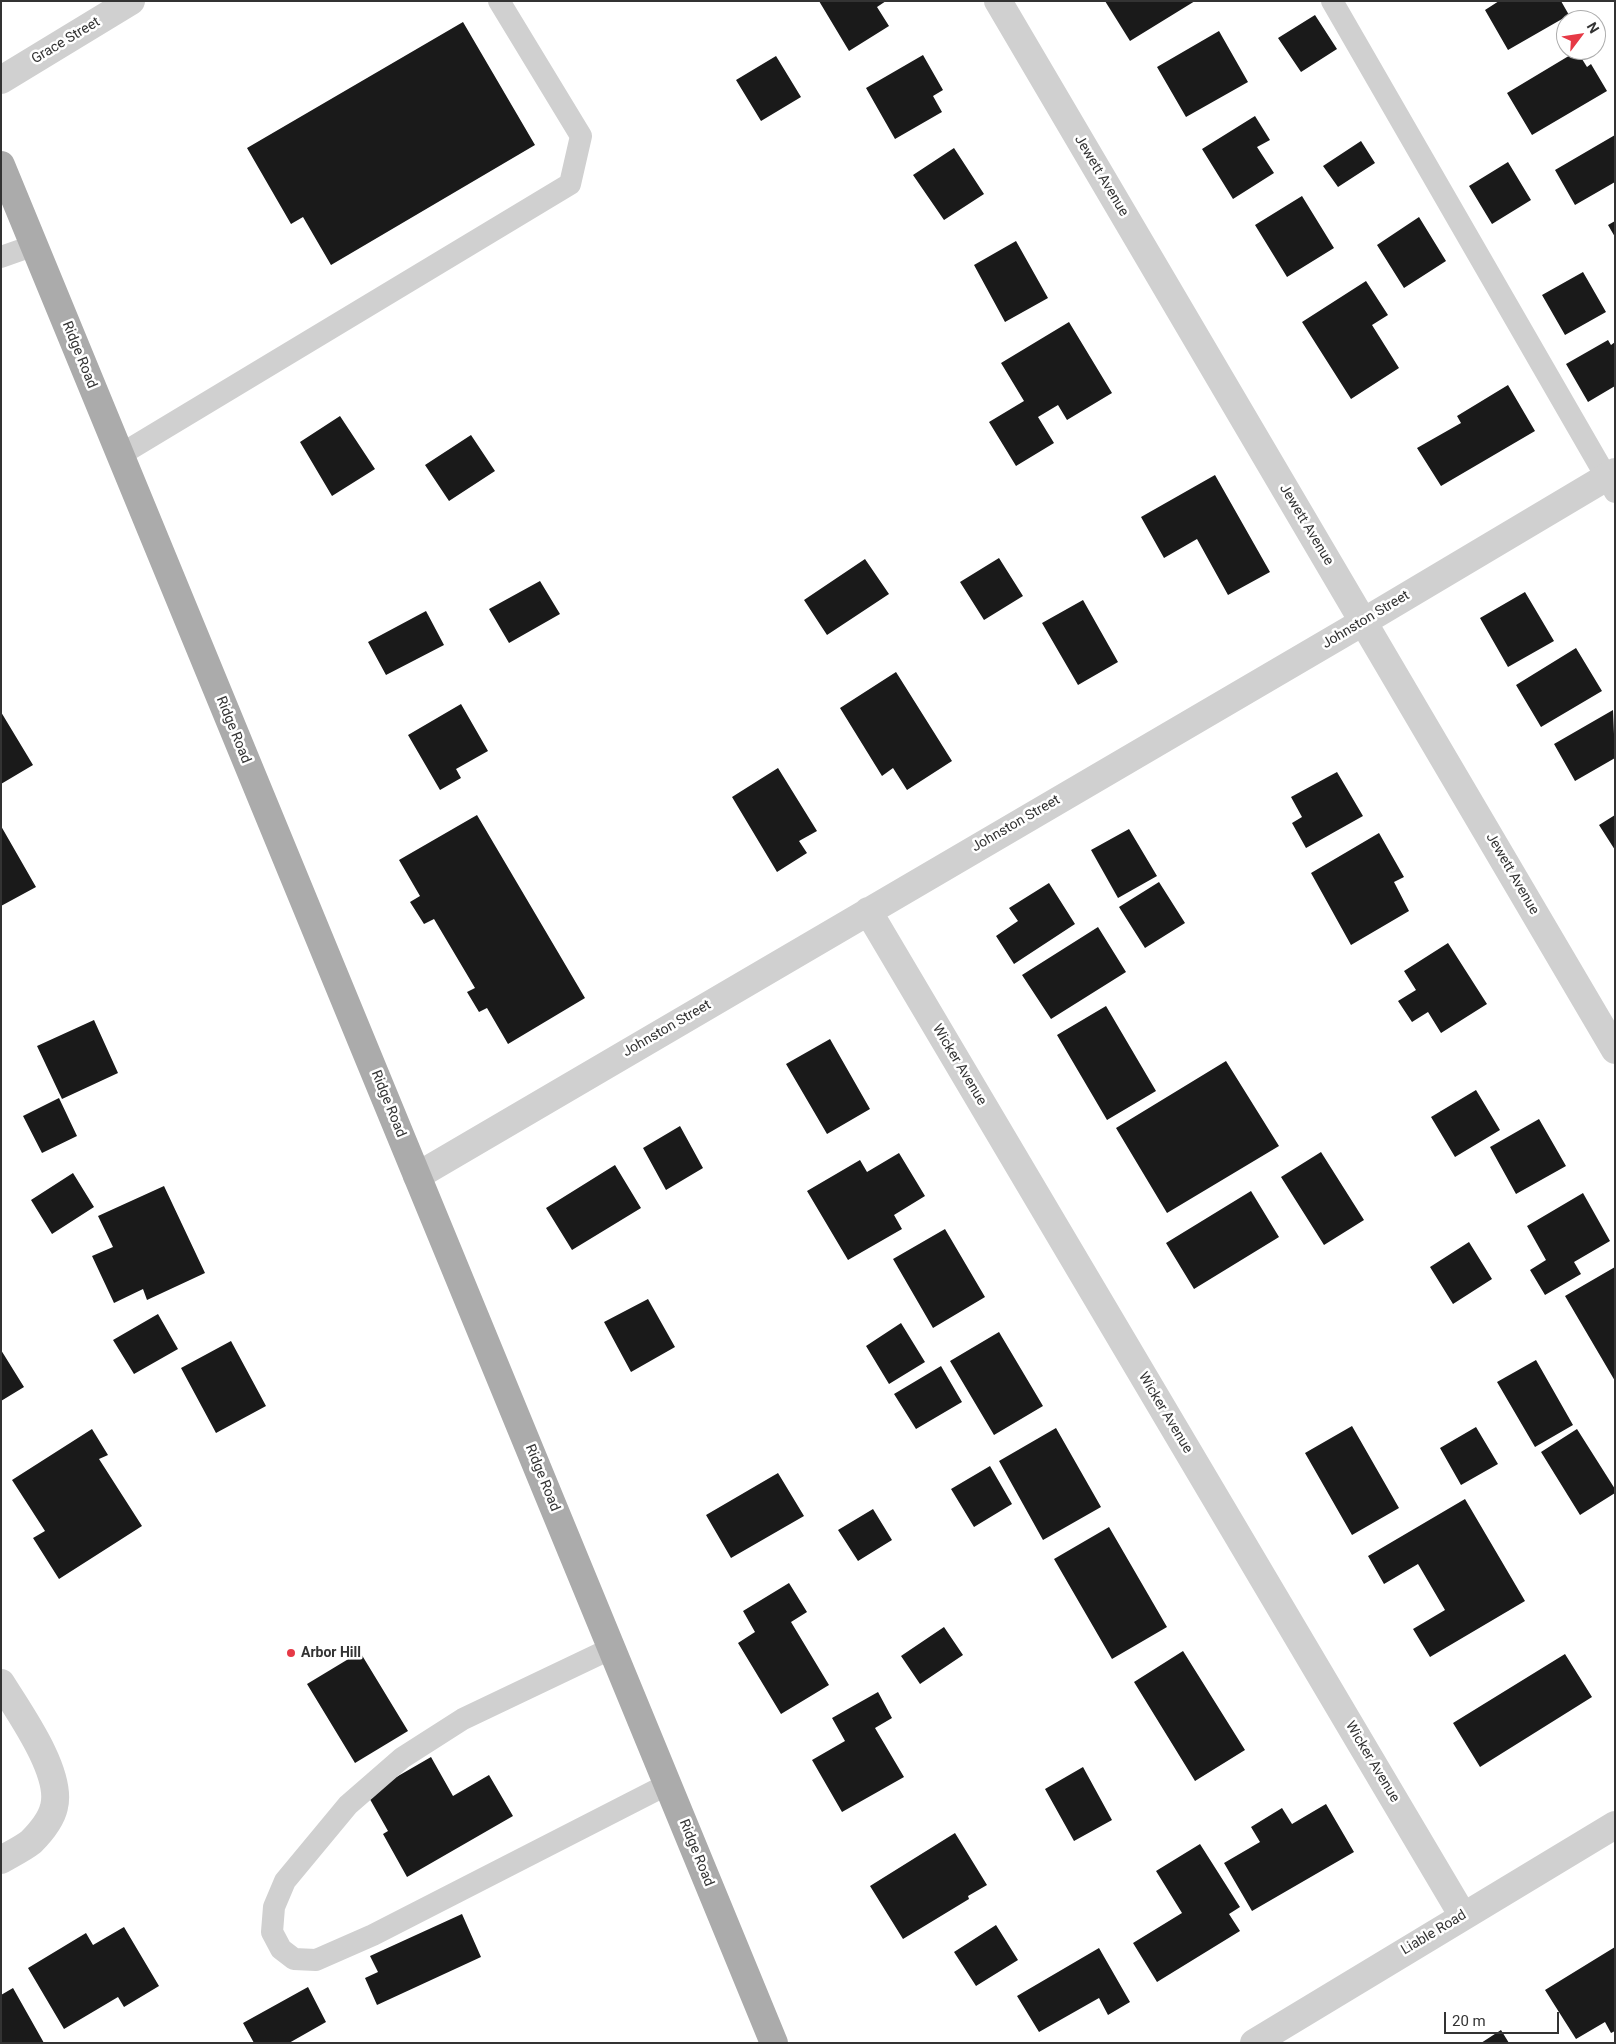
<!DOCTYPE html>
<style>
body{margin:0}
#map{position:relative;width:1616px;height:2044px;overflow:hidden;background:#fff;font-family:Roboto,sans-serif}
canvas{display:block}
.frame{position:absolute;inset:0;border:2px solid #333;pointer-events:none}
.north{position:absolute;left:1556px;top:10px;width:50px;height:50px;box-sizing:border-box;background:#fff;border:1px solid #adadad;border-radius:50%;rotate:59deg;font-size:14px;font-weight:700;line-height:20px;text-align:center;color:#333}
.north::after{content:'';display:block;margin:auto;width:18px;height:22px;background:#e63946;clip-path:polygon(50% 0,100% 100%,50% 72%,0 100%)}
.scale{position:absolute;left:1444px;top:2012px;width:115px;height:22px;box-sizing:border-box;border:2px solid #333;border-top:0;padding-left:6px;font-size:15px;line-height:18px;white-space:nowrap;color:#333;-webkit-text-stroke:4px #fff;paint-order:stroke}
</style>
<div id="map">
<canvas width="1616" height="2044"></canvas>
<div class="frame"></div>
<div class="north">N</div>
<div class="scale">20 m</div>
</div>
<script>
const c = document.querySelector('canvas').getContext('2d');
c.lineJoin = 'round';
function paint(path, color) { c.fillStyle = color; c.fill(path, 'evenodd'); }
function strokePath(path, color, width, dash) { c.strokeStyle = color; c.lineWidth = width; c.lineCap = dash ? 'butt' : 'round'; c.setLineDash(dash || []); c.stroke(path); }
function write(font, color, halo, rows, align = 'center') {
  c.font = font + ' Roboto,sans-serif'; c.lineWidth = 5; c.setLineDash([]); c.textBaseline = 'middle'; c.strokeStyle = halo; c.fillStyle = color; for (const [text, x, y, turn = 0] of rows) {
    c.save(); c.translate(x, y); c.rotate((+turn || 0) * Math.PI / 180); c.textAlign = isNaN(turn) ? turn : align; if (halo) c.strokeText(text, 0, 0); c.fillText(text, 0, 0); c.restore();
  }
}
paint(new Path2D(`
 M819,1H886L877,7L889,26L849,51Z
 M1105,1H1195L1130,41Z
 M1499,1H1561L1569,15L1508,50L1485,10Z
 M1315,15L1337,49L1301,72L1278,38Z
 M463,22L535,145L331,265L303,217L291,224L247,148Z
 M1219,31L1248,82L1186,117L1157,67Z
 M1577,51L1587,67L1591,64L1607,91L1532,135L1507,93Z
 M923,55L943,90L933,96L942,112L895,139L866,88Z
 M776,56L801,97L761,121L736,80Z
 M1255,116L1270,140L1257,147L1274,173L1233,199L1202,149Z
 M1615,135V182L1575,205L1555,170Z
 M1361,141L1375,163L1338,187L1323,166Z
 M954,148L984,194L944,220L913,175Z
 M1508,162L1531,200L1492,224L1469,186Z
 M1302,196L1334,248L1287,277L1255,225Z
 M1419,217L1446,261L1404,288L1377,245Z
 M1615,221V237L1608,225Z
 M1016,241L1048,298L1005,322L974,265Z
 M1583,272L1606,312L1565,335L1542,295Z
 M1366,281L1388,315L1372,325L1399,368L1351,399L1302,322Z
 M1069,322L1112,393L1067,420L1058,405L1038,417L1054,443L1016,466L989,422L1024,401L1001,363Z
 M1608,340L1611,345L1615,342V386L1588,402L1566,364Z
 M1508,385L1535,431L1441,486L1417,448L1461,423L1457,416Z
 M340,416L375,469L332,496L300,442Z
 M471,435L495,471L449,501L425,465Z
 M1215,475L1270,572L1228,595L1197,539L1164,558L1141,517Z
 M999,558L1023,596L984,620L960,582Z
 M865,559L889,594L827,635L804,600Z
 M540,581L560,614L509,643L489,609Z
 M1525,592L1554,641L1508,667L1480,618Z
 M1083,600L1118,662L1078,685L1042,623Z
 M426,611L444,645L386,675L368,642Z
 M1576,648L1602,691L1541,727L1516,685Z
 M896,672L952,761L907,790L893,768L882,776L840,708Z
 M461,704L488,751L456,769L461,778L440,790L408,735Z
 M1613,710L1615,758L1575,781L1554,744Z
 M1,712L33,765L1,784Z
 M778,768L817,831L799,841L807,853L777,872L732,797Z
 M1337,772L1363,816L1306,848L1292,823L1302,817L1291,797Z
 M477,815L585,998L508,1044L487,1008L479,1012L467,992L475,988L434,919L424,924L410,902L420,896L399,860Z
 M1615,815V850L1599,825Z
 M1,826L36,887L1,906Z
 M1129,829L1157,876L1118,898L1091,850Z
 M1379,833L1404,877L1394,882L1409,911L1351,945L1311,873Z
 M1159,882L1185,923L1145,948L1119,907Z
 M1049,883L1075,924L1014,964L996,936L1018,921L1009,908Z
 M1098,927L1126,972L1051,1019L1022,975Z
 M1448,943L1487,1004L1441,1033L1428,1012L1412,1022L1398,1001L1416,990L1404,971Z
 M1106,1006L1156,1091L1107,1120L1057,1035Z
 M94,1020L118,1073L62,1099L37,1046Z
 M830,1039L870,1109L827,1134L786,1064Z
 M1226,1061L1279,1146L1167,1213L1116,1128Z
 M1476,1090L1500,1130L1455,1157L1431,1117Z
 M59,1098L77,1136L42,1153L23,1116Z
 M1539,1119L1566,1166L1516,1194L1490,1147Z
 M680,1126L703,1168L666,1190L643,1148Z
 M1321,1152L1364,1220L1324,1245L1281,1177Z
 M899,1153L925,1196L894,1215L902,1229L848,1260L807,1191L860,1160L867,1172Z
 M615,1165L641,1208L572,1250L546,1208Z
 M73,1173L94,1207L52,1234L31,1200Z
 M164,1186L205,1273L147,1300L143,1289L114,1303L92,1256L113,1247L98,1216Z
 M1251,1191L1279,1237L1194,1289L1166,1243Z
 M1583,1193L1610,1241L1574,1262L1581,1274L1545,1295L1530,1270L1546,1260L1527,1226Z
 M945,1229L985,1297L933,1328L893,1259Z
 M1469,1242L1492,1279L1453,1304L1430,1267Z
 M1615,1267V1381L1565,1296Z
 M648,1299L675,1347L631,1372L604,1322Z
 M158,1314L178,1349L134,1374L113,1340Z
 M901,1323L925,1362L889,1384L866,1346Z
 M999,1332L1043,1406L994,1435L950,1361Z
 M231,1341L266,1406L216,1433L181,1368Z
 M1,1350L24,1387L1,1401Z
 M1536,1360L1573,1425L1535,1447L1497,1382Z
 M941,1366L962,1402L916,1429L894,1394Z
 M1352,1426L1399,1508L1352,1535L1305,1453Z
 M1476,1427L1498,1464L1461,1485L1440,1448Z
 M1056,1428L1101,1507L1043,1540L999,1461Z
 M92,1429L108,1455L99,1459L142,1526L59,1579L33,1538L45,1531L12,1480Z
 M1577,1429L1615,1489V1493L1580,1515L1541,1452Z
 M990,1466L1012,1504L974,1527L951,1489Z
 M778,1473L804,1516L731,1558L706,1515Z
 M1465,1499L1525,1601L1430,1657L1413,1629L1445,1610L1418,1564L1384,1584L1368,1556Z
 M873,1509L892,1540L858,1561L838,1530Z
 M1109,1527L1167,1627L1112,1659L1054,1559Z
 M789,1583L807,1612L791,1622L829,1685L781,1714L738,1643L755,1632L743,1611Z
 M944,1627L963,1655L920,1684L901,1656Z
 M1183,1651L1245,1750L1195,1781L1134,1682Z
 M360,1652L408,1731L355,1763L307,1684Z
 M1565,1654L1592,1697L1480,1767L1453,1723Z
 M878,1692L892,1718L875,1728L904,1777L842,1812L812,1760L845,1741L832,1718Z
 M431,1757L453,1796L489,1775L513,1816L407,1877L383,1834L388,1831L367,1794Z
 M1083,1767L1112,1820L1074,1841L1045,1789Z
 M1326,1804L1354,1852L1252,1911L1224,1863L1260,1842L1251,1827L1282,1808L1292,1824Z
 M955,1833L987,1885L968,1896L969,1899L903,1939L870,1886Z
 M1200,1844L1240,1907L1229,1914L1240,1931L1157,1982L1133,1943L1182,1913L1156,1871Z
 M462,1914L481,1957L377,2005L365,1978L378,1972L370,1956Z
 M996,1925L1018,1960L976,1986L954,1952Z
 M124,1927L159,1986L124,2007L118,1997L64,2029L28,1968L86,1933L93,1945Z
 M1615,1947V2031L1611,2033L1605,2022L1576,2039L1545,1990Z
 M1099,1948L1130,2002L1108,2015L1099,1998L1039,2032L1017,1996Z
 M308,1987L326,2022L289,2043H254L243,2023Z
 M13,1988L44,2043H1V1995Z
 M1501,2030L1509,2043H1481Z`), '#1a1a1a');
strokePath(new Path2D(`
 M1332,1L1615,492
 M1,257L35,245
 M120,455L570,184L581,136L499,1
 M612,1648L463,1719L402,1758L348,1805L285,1881L274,1907L272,1932L281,1949L294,1959L316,1960L373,1935L668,1784`), '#d0d0d0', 22);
strokePath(new Path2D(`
 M998,1L1615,1050
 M868,911L1463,1916
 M417,1176L1363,622L1615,472
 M1,1683C19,1712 63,1773 54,1807C51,1820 40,1833 31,1842C22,1849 11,1854 1,1860`), '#d0d0d0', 28);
strokePath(new Path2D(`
 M1,80L131,1
 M1254,2043L1615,1825`), '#d0d0d0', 28);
strokePath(new Path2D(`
 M1,165L774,2043`), '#ababab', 28);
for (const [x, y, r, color] of [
 [291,1653,5,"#e63946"]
]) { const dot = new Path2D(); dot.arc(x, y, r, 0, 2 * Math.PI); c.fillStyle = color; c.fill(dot); strokePath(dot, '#fff', 2); }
write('14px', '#333', '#fff', [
 ["Grace Street",66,41,-31],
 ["Jewett Avenue",1101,176,59],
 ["Ridge Road",79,355,68],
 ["Jewett Avenue",1306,525,59],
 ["Johnston Street",1366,620,-31],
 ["Ridge Road",233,730,68],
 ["Johnston Street",1016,824,-30],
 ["Jewett Avenue",1512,874,60],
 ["Johnston Street",667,1029,-30],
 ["Wicker Avenue",959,1065,59],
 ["Ridge Road",388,1104,68],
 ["Wicker Avenue",1165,1413,59],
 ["Ridge Road",542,1478,68],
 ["Wicker Avenue",1372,1762,59],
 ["Ridge Road",696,1853,68],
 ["Liable Road",1434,1933,-31]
]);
write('bold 14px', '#333', '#fff', [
 ["Arbor Hill",301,1653]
], 'left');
</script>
